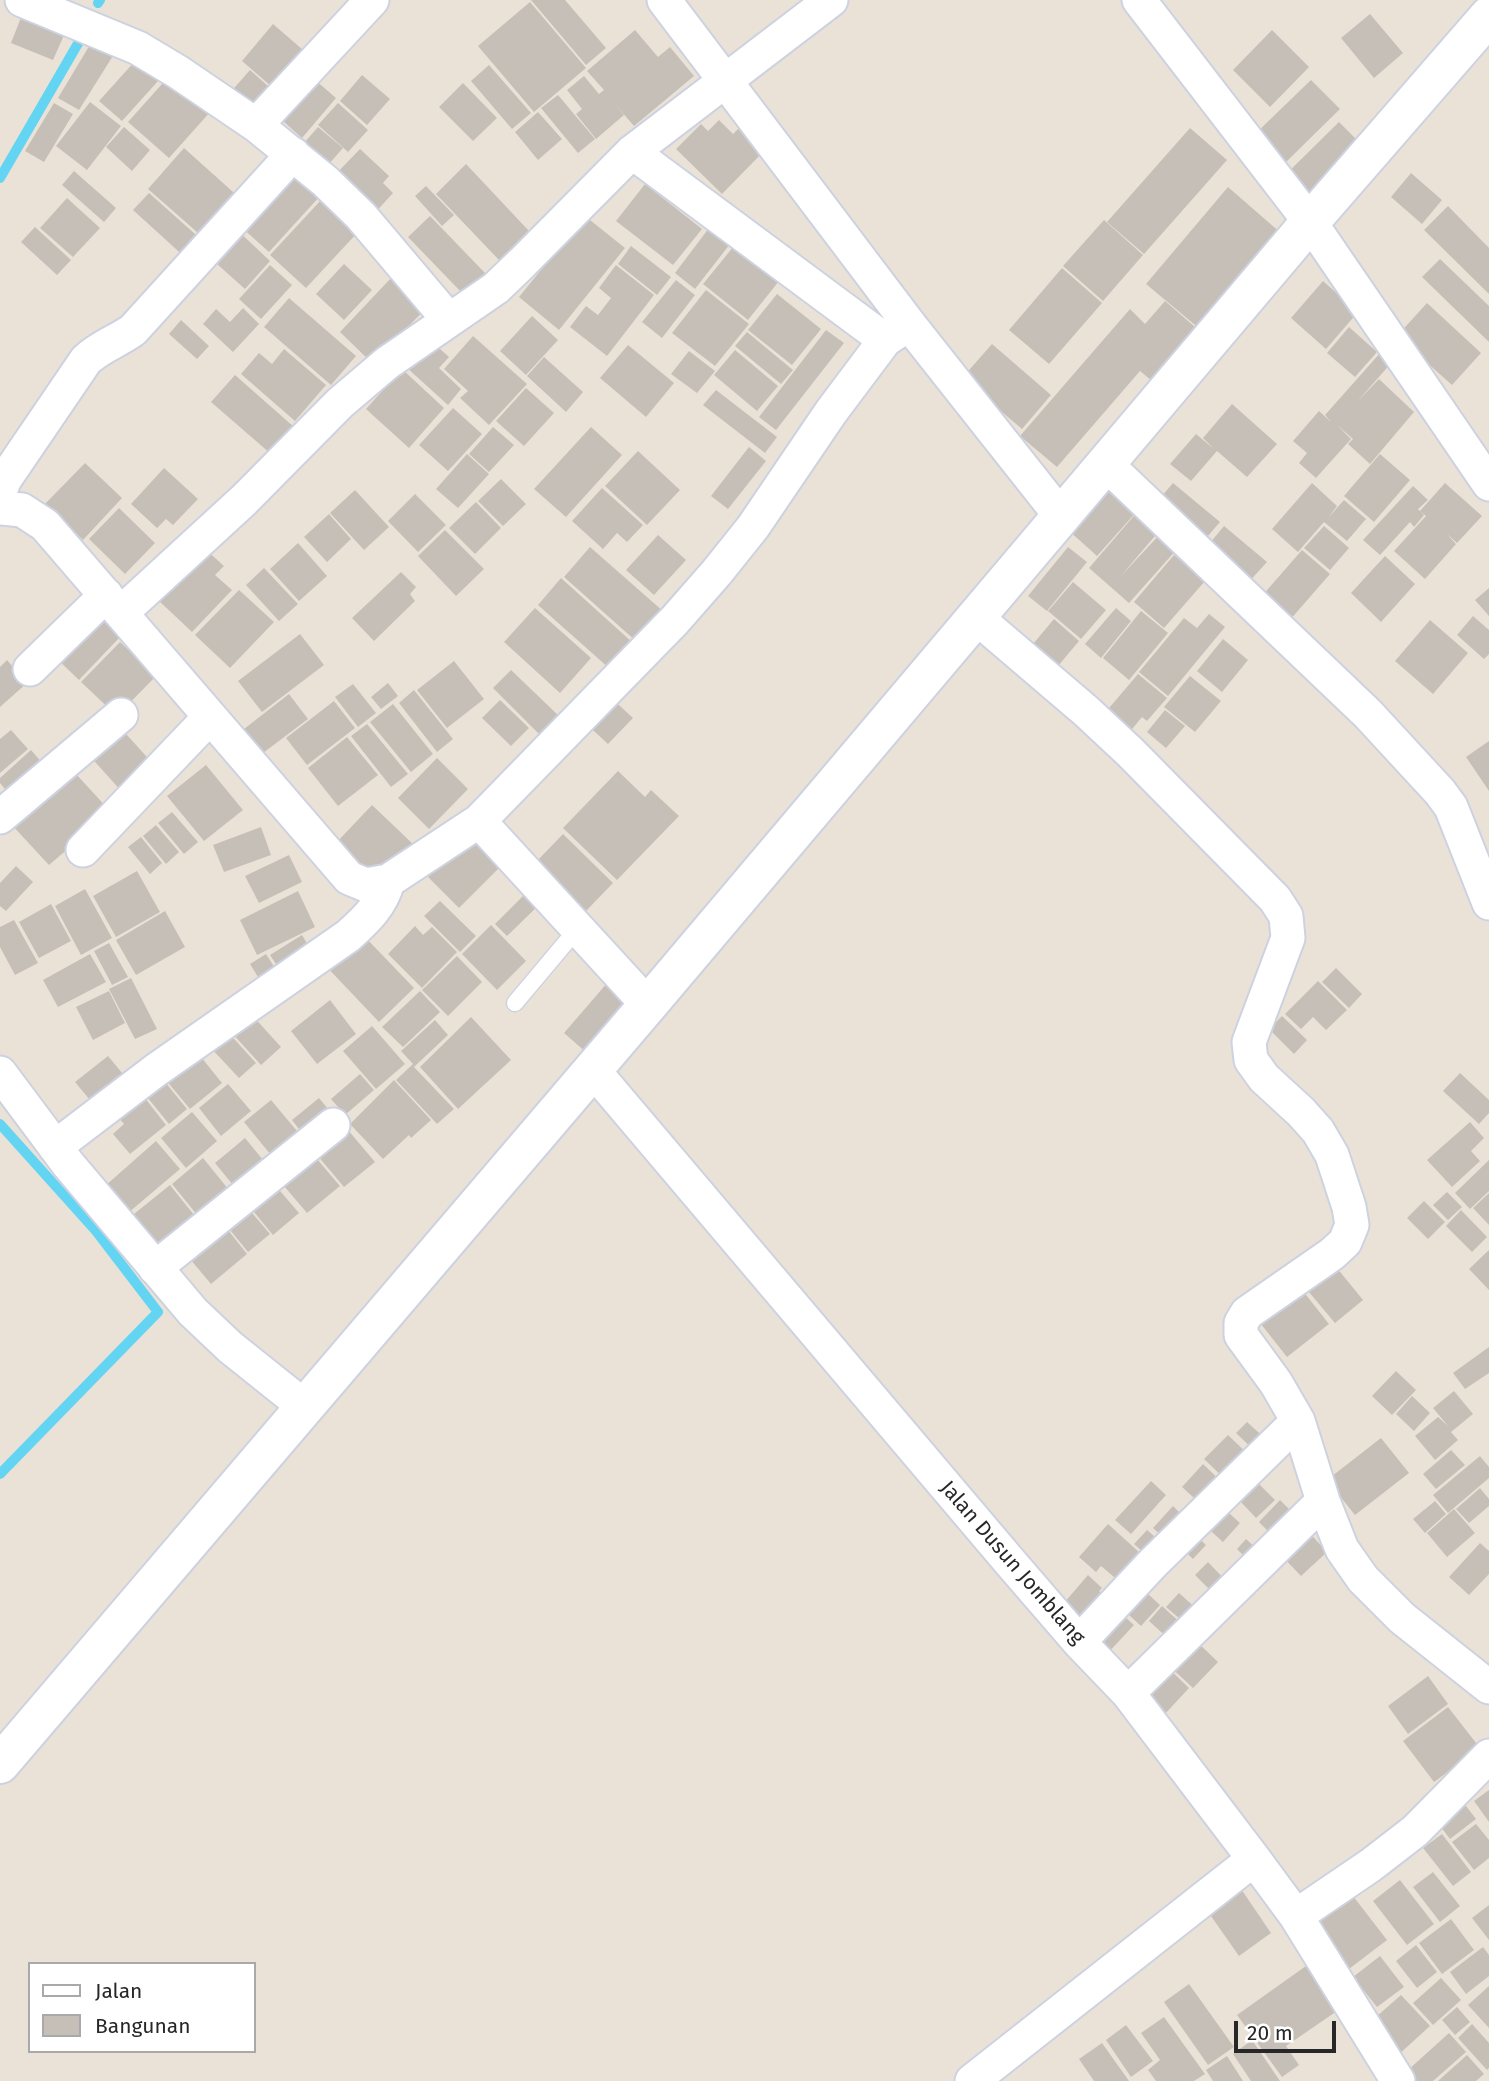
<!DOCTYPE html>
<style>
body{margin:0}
#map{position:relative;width:1489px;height:2081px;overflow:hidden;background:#ebe2d7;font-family:"Fira Sans",sans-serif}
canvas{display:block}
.legend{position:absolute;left:28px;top:1962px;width:228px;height:91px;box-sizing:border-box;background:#fff;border:2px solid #a9a9a9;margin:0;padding:9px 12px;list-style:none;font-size:21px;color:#272727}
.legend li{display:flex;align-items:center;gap:14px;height:35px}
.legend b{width:35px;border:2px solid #a9a9a9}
.scale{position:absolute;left:1234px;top:2021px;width:102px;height:32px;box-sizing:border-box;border:4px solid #272727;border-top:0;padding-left:9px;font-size:21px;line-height:24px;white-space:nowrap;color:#272727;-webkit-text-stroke:5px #fff;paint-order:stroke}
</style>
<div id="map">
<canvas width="1489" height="2081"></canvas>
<ul class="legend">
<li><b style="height:9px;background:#fff"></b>Jalan</li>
<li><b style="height:19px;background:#c6bfb8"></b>Bangunan</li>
</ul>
<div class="scale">20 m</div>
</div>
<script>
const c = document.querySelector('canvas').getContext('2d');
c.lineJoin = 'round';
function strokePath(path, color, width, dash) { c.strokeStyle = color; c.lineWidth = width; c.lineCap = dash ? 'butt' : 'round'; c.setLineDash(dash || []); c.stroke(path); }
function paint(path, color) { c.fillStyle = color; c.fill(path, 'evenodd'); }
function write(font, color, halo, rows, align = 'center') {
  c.font = font + ' "Fira Sans",sans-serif'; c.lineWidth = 5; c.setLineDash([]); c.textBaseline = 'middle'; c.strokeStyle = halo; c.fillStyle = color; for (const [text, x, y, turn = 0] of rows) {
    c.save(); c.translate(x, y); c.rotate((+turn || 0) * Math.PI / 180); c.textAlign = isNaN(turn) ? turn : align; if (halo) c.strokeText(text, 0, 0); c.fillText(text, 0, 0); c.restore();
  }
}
strokePath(new Path2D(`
 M98,3L100,0
 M0,178L80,40
 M0,1124L96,1231L158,1312L0,1474`), '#64d4f3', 10);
paint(new Path2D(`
 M531,0H565L606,48L586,65Z
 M530,2L586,68L534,112L478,46Z
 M1370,14L1403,53L1374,78L1341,38Z
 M22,15L65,33L53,60L11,43Z
 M273,24L310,56L279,93L242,61Z
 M635,30L658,57L670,47L694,76L634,126L614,103L624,115L596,139L576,114L582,109L567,90L584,76L599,94L604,90L587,71Z
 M1272,30L1309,67L1270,107L1233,70Z
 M94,38L116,51L79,110L58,98Z
 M136,60L159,80L122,121L99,101Z
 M489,65L531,113L512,129L471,81Z
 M250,70L278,95L256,120L228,95Z
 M307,73L336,98L302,138L273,112Z
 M170,75L211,111L169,158L128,122Z
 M362,75L390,99L367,125L340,101Z
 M1311,80L1340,109L1285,163L1256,133Z
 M463,83L497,118L473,141L439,107Z
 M558,95L595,139L578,153L541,108Z
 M90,102L121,126L87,170L56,146Z
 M54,103L73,114L44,162L25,151Z
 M338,103L368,130L348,152L318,125Z
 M538,112L562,139L538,160L515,132Z
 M719,120L733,134L743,124L767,148L722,194L676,149L701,124L708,131Z
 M1339,122L1362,145L1304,204L1280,180Z
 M124,127L150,150L132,171L106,147Z
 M318,127L343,148L328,165L304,143Z
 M1190,128L1227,160L1144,254L1107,222Z
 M184,148L242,200L206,240L148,189Z
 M360,149L389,176L383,183L393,193L372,216L331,179Z
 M466,164L529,231L499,260L436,194Z
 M292,168L321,195L269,252L240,226Z
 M74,171L116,208L104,222L62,185Z
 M1411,173L1442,200L1422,224L1391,197Z
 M645,184L702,229L673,265L616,221Z
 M426,186L454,215L442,226L415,196Z
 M1228,187L1282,234L1201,330L1146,284Z
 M149,193L204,242L188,260L133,210Z
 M67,198L100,228L73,257L40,228Z
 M322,199L358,232L306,288L270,255Z
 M1448,206L1489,248V294L1424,230Z
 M430,216L485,273L463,294L408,237Z
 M585,216L625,248L559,330L519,297Z
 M1104,220L1143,255L1103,301L1063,266Z
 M233,226L270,261L245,289L207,255Z
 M35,227L71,260L57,275L21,242Z
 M709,228L730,244L695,289L675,273Z
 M738,241L783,276L748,320L703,284Z
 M631,246L671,277L657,295L618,264Z
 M1440,259L1489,306V342L1422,277Z
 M344,264L372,290L344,320L316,294Z
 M270,265L292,285L261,319L239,299Z
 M616,265L654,295L607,356L570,327L586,306L598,315L611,298L599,288Z
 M1062,268L1102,303L1049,364L1009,330Z
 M392,277L426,308L373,364L340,332Z
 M676,280L695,295L662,338L642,322Z
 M1323,281L1358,312L1326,349L1291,318Z
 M706,290L749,324L715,366L672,333Z
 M777,294L821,329L792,365L748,330Z
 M289,298L356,356L331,385L264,327Z
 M1165,301L1202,333L1157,385L1140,371L1057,467L1020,436L1130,309L1145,324Z
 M1427,303L1481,353L1452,385L1397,336Z
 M243,308L259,324L233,352L203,324L216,309L230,322Z
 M532,316L558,340L526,375L500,351Z
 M181,320L209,346L197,359L169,334Z
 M1349,327L1377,352L1355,377L1327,353Z
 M826,330L844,343L776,430L759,417Z
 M747,332L793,370L781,384L735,346Z
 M473,336L527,384L489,425L460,398L468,391L444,369Z
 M430,340L449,357L439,368L461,389L448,405L406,367Z
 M992,344L1051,395L1022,429L962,378Z
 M628,345L674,383L646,417L600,378Z
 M284,349L326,385L295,421L241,374L259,353L272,364Z
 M735,350L778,386L757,411L714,375Z
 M689,351L715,371L697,393L671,374Z
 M1381,352L1392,362L1357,402L1379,379L1414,412L1370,464L1348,444L1353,439L1337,425L1351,439L1316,478L1299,463L1307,453L1293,441L1319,411L1331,422L1325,415Z
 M544,357L583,392L566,412L527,376Z
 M402,369L444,408L409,448L366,409Z
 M235,375L294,427L271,454L211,402Z
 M526,388L554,413L524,446L496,421Z
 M716,390L777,437L765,453L703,405Z
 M1232,404L1277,444L1247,477L1217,451L1191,481L1170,464L1196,434L1214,449L1203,438Z
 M453,408L482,434L448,471L419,445Z
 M493,427L514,445L489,472L469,454Z
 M591,427L622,455L566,517L534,489Z
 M749,447L766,461L728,509L711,496Z
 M638,451L680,490L647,525L605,486Z
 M467,454L489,474L458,508L436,489Z
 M1380,454L1410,480L1374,522L1344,496Z
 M85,463L122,498L83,540L45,504Z
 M164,468L198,499L173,525L166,519L157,528L131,504Z
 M501,479L526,504L503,526L478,501Z
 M1108,482L1139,509L1097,556L1067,529Z
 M1173,483L1220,522L1201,544L1155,504Z
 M1312,483L1337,506L1328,518L1344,500L1366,519L1347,541L1324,522L1298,552L1272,529Z
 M1445,483L1482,516L1457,543L1447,534L1456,544L1425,579L1394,551L1426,516L1420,511Z
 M1413,486L1428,500L1418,509L1424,515L1414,527L1410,522L1380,555L1363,540Z
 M602,488L643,525L627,542L617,533L603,549L572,521Z
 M355,490L389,527L364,550L330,513Z
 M415,494L446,525L418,552L388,521Z
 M476,502L501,528L475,554L449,528Z
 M119,508L155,543L125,574L89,539Z
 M1138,511L1160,530L1120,577L1161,533L1178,548L1129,603L1089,568Z
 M329,514L351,539L327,562L304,537Z
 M1224,526L1267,562L1247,584L1205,549Z
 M1324,526L1349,548L1330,570L1304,548Z
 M445,530L484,569L456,596L418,556Z
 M658,535L686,560L654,595L626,570Z
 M298,543L327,576L299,601L270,569Z
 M590,547L664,612L637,642L564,577Z
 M1068,547L1087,562L1047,611L1028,596Z
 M204,548L224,566L215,575L232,590L192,632L157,599Z
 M1302,550L1330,574L1289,621L1261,597Z
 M1174,555L1205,581L1164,628L1134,602Z
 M1385,556L1415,584L1381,622L1351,593Z
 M264,568L298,604L279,621L246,585Z
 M401,572L416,587L410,594L415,601L374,641L352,618Z
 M561,578L633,643L610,669L538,605Z
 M1073,582L1106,610L1081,639L1048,611Z
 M1489,588V616L1475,600Z
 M239,590L274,622L230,668L195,635Z
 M535,608L591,658L560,693L504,642Z
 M1116,608L1131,621L1101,658L1085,644Z
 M1141,611L1168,633L1129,680L1103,658Z
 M94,612L120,637L79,680L53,655Z
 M1209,614L1225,627L1168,696L1139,672L1184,618L1197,628Z
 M1473,616L1489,630V654L1484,659L1457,635Z
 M1054,619L1079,641L1053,672L1028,650Z
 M1430,620L1468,653L1433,694L1395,661Z
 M300,634L324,665L262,712L238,681Z
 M1223,639L1248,660L1222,692L1197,671Z
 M120,642L156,676L117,716L81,682Z
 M7,660L27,683L0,707V667Z
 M454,661L484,699L447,728L417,690Z
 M511,670L559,716L540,735L493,688Z
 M1138,674L1167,698L1147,721L1142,717L1128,734L1104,714Z
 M1190,676L1221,701L1195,732L1164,707Z
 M388,683L398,696L381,709L371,697Z
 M353,684L376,713L358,727L335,697Z
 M414,690L453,739L437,752L399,703Z
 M289,694L308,719L263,753L244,729Z
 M608,695L633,718L608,744L583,721Z
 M500,700L529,728L511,746L482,718Z
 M334,701L355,728L307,765L286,738Z
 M393,704L433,754L411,772L370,722Z
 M1165,710L1185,726L1166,748L1147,732Z
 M367,724L408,774L391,787L351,736Z
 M119,726L154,765L123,793L88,754Z
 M11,730L28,749L0,773V739Z
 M347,737L378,775L338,806L308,768Z
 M1489,741V791L1466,757Z
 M31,750L44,765L10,795L0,783V778Z
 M437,758L468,789L429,829L398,798Z
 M206,765L243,810L204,841L167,796Z
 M618,771L645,797L651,790L679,816L617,880L563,828Z
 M76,774L111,812L49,865L10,823L57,777L64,785Z
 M372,805L414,845L370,878L335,844Z
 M172,812L198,842L184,854L158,823Z
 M156,825L179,852L166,864L143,836Z
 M261,827L271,855L224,872L213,845Z
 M471,834L502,865L459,908L428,877Z
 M563,834L613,883L585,912L535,863Z
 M141,837L162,863L150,874L128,847Z
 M289,855L302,882L259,903L245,876Z
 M16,866L33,882L6,911L0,906V883Z
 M137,871L160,912L116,937L93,896Z
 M85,889L112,938L81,955L55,906Z
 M298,891L315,927L257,955L240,920Z
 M527,892L539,905L507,936L495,924Z
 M440,901L476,936L460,952L424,916Z
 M51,904L71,941L39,958L19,922Z
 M165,911L185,947L136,975L116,940Z
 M14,920L38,963L15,975L0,947V927Z
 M491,925L526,961L497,990L462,954Z
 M415,926L423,935L432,927L457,952L422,988L388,954Z
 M302,935L315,957L284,976L270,955Z
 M364,936L414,988L379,1022L322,962Z
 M109,943L128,977L112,985L94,951Z
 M90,954L106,982L58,1007L43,980Z
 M266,954L282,979L266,990L250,964Z
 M457,956L482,982L448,1016L422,990Z
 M1336,968L1362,994L1349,1008L1322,982Z
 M131,978L157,1029L135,1039L109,989Z
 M1318,981L1347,1010L1326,1030L1313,1017L1301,1029L1285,1014Z
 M608,982L631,1002L587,1053L564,1033Z
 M109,991L125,1023L93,1040L76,1007Z
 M420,991L440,1012L403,1047L382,1027Z
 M330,1000L356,1034L317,1064L291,1031Z
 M251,1014L281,1047L261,1065L231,1032Z
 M1282,1016L1307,1040L1294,1054L1269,1029Z
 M471,1017L511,1060L458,1109L420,1067Z
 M435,1020L448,1035L414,1067L454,1109L437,1124L396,1080L413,1064L401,1051Z
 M372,1026L405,1064L376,1089L343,1051Z
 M226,1030L256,1063L239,1078L209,1046Z
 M193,1047L222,1083L190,1109L160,1073Z
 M108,1056L127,1079L95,1106L75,1082Z
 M157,1072L187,1109L169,1124L139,1087Z
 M1460,1073L1489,1100V1113L1479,1124L1443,1091Z
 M360,1074L374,1090L345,1115L331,1099Z
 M394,1080L431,1120L411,1138L409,1135L383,1159L350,1124Z
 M228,1084L251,1111L221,1136L199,1108Z
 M137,1088L166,1125L130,1154L113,1134L124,1124L111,1109Z
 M319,1098L333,1115L306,1138L292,1120Z
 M271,1100L302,1137L275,1160L244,1122Z
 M192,1112L217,1141L186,1168L161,1138Z
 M1470,1122L1484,1138L1471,1151L1480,1161L1452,1187L1427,1160Z
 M348,1130L375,1162L344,1187L317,1155Z
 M245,1138L263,1160L233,1185L215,1163Z
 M156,1141L180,1169L128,1213L105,1186Z
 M203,1158L229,1190L198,1216L172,1184Z
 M317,1159L340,1186L307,1213L284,1186Z
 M1489,1160V1191L1470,1209L1455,1193Z
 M170,1185L198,1220L162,1249L134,1214Z
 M275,1185L299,1213L273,1235L249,1206Z
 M1447,1192L1462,1207L1448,1220L1433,1205Z
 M1489,1193V1225L1473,1208Z
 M1424,1201L1445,1222L1428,1239L1407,1218Z
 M247,1207L270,1234L248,1252L226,1225Z
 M1461,1210L1487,1237L1472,1252L1446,1226Z
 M213,1230L219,1238L228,1230L247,1254L211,1284L185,1253Z
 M1489,1250V1290L1469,1269Z
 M1332,1262L1363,1300L1335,1323L1303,1285Z
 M1299,1286L1329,1324L1287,1357L1257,1319Z
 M1489,1347V1373L1465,1389L1453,1373Z
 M1396,1371L1416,1390L1392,1415L1372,1396Z
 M1454,1391L1473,1414L1451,1432L1458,1440L1435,1460L1415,1436L1438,1417L1448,1426L1433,1408Z
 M1412,1396L1430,1413L1414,1431L1396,1414Z
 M1247,1422L1268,1441L1257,1453L1236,1433Z
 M1228,1435L1251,1457L1228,1482L1204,1459Z
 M1381,1438L1409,1473L1355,1515L1327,1480Z
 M1451,1450L1465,1465L1436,1489L1423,1474Z
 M1480,1456L1489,1467V1478L1448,1513L1433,1495Z
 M1203,1464L1226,1486L1205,1508L1182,1487Z
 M1151,1481L1166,1495L1131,1534L1115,1520Z
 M1258,1483L1275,1500L1256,1518L1240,1501Z
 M1480,1488L1489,1499V1506L1469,1523L1456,1509Z
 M1280,1500L1299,1519L1269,1532L1259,1522Z
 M1435,1501L1446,1514L1425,1533L1413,1519Z
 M1219,1504L1240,1523L1223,1542L1202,1523Z
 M1173,1506L1184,1517L1165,1539L1153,1528Z
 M1454,1509L1475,1533L1447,1557L1427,1533Z
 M1108,1524L1140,1553L1126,1587L1101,1566L1096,1572L1079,1557Z
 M1305,1528L1327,1552L1301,1576L1278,1552Z
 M1147,1530L1162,1543L1150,1558L1134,1544Z
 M1191,1531L1206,1545L1193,1559L1177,1544Z
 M1246,1539L1258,1550L1249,1561L1237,1549Z
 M1480,1543L1489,1551V1574L1469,1595L1449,1577Z
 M1208,1562L1227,1582L1215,1595L1195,1575Z
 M1088,1575L1102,1588L1099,1591L1110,1600L1083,1631L1058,1610Z
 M1135,1582L1160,1605L1141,1626L1116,1603Z
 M1179,1593L1199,1611L1187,1625L1166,1607Z
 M1162,1606L1184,1626L1171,1641L1149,1621Z
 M1115,1608L1134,1625L1106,1655L1087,1637Z
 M1190,1635L1218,1662L1193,1688L1165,1662Z
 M1163,1663L1189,1688L1164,1715L1137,1689Z
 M1428,1676L1448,1704L1408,1734L1388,1706Z
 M1448,1707L1480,1748L1434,1782L1403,1741Z
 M1489,1790V1822L1474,1801Z
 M1463,1802L1476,1819L1450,1839L1437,1822Z
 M1476,1824L1489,1840V1858L1474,1870L1452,1842Z
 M1442,1834L1471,1872L1453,1886L1423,1848Z
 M1433,1872L1460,1906L1440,1922L1413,1887Z
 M1400,1880L1434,1924L1407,1945L1373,1901Z
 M1237,1883L1271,1933L1239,1956L1204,1906Z
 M1353,1896L1387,1940L1349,1969L1315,1926Z
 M1489,1905V1940L1472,1918Z
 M1451,1919L1474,1950L1442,1974L1419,1943Z
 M1416,1945L1437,1972L1417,1988L1396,1961Z
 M1483,1947L1489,1955V1976L1466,1994L1450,1972Z
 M1380,1956L1404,1987L1377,2007L1353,1977Z
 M1306,1966L1337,2011L1286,2046L1299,2065L1282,2077L1237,2015Z
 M1441,1978L1461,2000L1433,2025L1413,2003Z
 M1189,1984L1234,2047L1208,2065L1164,2002Z
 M1489,1986V2028L1468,2005Z
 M1401,1995L1430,2026L1397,2056L1368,2024Z
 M1457,2007L1470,2022L1455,2035L1442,2020Z
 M1164,2017L1205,2074L1194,2081H1156L1148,2070L1160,2060L1141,2033Z
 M1472,2024L1489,2043V2068L1487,2070L1458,2038Z
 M1126,2025L1153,2061L1131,2077L1106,2040Z
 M1449,2033L1466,2052L1433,2081H1416L1407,2071Z
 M1252,2040L1280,2081H1251L1233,2054Z
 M1102,2043L1129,2081H1094L1079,2059Z
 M1467,2055L1484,2074L1476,2081H1438Z
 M1227,2056L1243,2081H1213L1206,2070Z`), '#c6bfb8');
const lane = new Path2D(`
 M515,1003L578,928`);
const street = new Path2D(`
 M22,0L138,48L178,72L256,125L325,181L361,216L448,319
 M664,0L909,324L1060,515
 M1139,0L1310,222L1489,484
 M256,125L372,0
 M632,152L885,340
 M1106,464L1368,714L1440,792L1451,807L1489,903
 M0,491L5,479L86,360C101,346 118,341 133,330L293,154
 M0,508L22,510L45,525L349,878L366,885L388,881L479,821L648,1005
 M122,612L244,500L340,403L387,363L496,288L523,262L632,152L831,0
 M977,618L1086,711L1130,752L1275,899L1286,916L1288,938L1249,1042L1251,1060L1264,1078L1301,1112L1318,1131L1332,1155L1349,1207L1352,1225L1345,1242L1332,1254L1247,1313L1241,1323V1335L1276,1383L1298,1421L1323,1501L1342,1549L1363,1579L1402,1618L1489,1687
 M30,669L106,595
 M0,817L121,715
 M479,821L675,620L717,572L753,527L831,412L885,340L909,324
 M83,850L209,718
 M593,1070L1010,1562L1079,1642L1128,1693L1254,1859L1296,1916L1398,2081
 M0,1073L68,1164L193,1312L230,1347L305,1407
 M55,1147L156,1070L348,936C366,920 382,905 388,881
 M155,1268L333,1125
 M1079,1642L1153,1563L1298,1421
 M1128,1693L1323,1501
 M1296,1916L1371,1865L1415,1831L1489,1756
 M972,2081L1254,1859`);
const secondary = new Path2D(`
 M0,1764L648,1005L1310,222L1489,16`);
strokePath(lane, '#cdd2e1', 19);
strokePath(street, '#cdd2e1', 37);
strokePath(secondary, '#cdd2e1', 42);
strokePath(lane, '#fff', 16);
strokePath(street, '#fff', 33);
strokePath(secondary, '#fff', 38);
write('21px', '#272727', '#fff', [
 ["Jalan Dusun Jomblang",1012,1563,49]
]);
</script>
